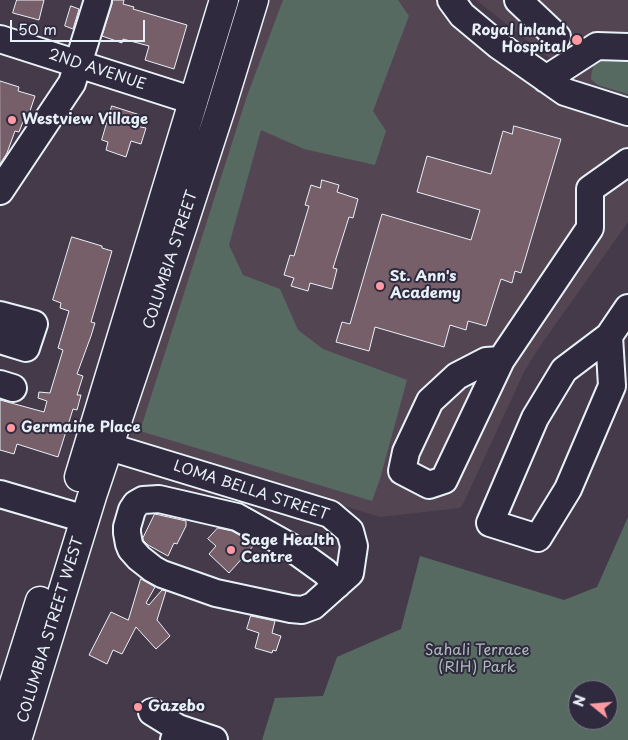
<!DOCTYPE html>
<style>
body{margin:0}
#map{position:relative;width:628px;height:740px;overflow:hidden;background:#453a4a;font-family:"Playpen Sans",sans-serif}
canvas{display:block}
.north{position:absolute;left:568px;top:680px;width:50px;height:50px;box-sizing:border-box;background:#2f2a3d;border:1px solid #797a88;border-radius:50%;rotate:287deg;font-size:14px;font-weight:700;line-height:20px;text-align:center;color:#e8f1f8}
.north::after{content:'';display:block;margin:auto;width:18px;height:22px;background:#ff9aa2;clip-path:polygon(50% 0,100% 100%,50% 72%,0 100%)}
.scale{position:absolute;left:10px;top:20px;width:135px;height:22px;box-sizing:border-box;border:2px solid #e8f1f8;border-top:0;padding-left:6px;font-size:15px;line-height:18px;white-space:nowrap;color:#e8f1f8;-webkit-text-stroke:4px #2f2a3d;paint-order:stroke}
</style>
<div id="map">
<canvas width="628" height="740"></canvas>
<div class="north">N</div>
<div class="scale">50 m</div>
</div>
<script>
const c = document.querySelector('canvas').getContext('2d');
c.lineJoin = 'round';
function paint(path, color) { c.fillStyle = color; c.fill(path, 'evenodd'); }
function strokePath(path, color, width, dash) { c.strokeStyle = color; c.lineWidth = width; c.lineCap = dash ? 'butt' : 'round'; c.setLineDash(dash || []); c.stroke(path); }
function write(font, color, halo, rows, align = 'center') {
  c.font = font + ' "Playpen Sans",sans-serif'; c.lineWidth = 4; c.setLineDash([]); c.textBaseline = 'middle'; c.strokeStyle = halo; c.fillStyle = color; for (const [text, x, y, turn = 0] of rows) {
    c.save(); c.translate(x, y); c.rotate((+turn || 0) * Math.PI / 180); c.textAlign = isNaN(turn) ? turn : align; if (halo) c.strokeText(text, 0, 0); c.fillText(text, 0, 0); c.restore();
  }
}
paint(new Path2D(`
 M269,0H438L489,51L531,85L597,113L628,123V222L538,349L524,372L464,502L460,508L380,517L133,441L129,431Z
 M476,0H628V110L576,79Z`), '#544553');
paint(new Path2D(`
 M283,0H398L409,16L373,111L386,131L375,165L304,149L261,130L229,245L243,275L280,289L298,330L323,349L407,380L380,479L372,501L140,431L247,96Z
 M628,54V94L598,85L591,79C593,53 607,55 628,54Z
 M628,517V740H262L275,698L323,696L337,657L401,629L420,556L564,600L597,587ZM578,690H608V720H578Z`), '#576a62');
const building = new Path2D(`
 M17,0H44L39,20L13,13Z
 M113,0H124L123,4L134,7L133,9L187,25L174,69L145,60L149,46L123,39L122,43L102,36L112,4Z
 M71,6L79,9L73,29L65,26Z
 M0,81L19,87L18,91L35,96L27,120L24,119L19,132L15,131L7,153L0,164Z
 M112,106L140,115L136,126L146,128L141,144L131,141L126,157L106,150L108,142L102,140Z
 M514,126L561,139L521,273L515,271L512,283L501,279L486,326L468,321L466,330L450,325L444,347L375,327L369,351L336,342L342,322L350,324L382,214L471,240L480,210L417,192L427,156L491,174L503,131L512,134Z
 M322,180L339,185L337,192L358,199L353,218L349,217L333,268L337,269L332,289L310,283L308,291L291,286L294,278L284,275L290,255L294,256L309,206L305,205L311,185L320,188Z
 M72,237L102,246V248L112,251L91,322L95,323L91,336L77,374L83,376L77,395H81L77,410L73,409L58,457L17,444L14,454L0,450V400L44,412L47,401L38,398L39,392L50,393L63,350L58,348L69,311L60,308L61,303L53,300Z
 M155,514L186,521V526L177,544L174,543L168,556L148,545L143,540V538Z
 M218,528L232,531L255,544L229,573L209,554L216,546L208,539Z
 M141,579L155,587L146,603L149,605L162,590L166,591L157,620L170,636L156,649L136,627L122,654L113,650L107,664L89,655L111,612L128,620Z
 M251,616L275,621L272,633L281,636L276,651L273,650L272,653L255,648L259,633L247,629Z`);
paint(building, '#775f69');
strokePath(building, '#e8f1f8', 1);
const minor = new Path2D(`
 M451,0L462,15L498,45L565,92L628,112
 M518,0L557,37
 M0,39L194,101
 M546,79L597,46L628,47
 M0,191L72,83L98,0
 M0,315L34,324L26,348L0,340
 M609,336L612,386L568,489L538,538L490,523L535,418L564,370L609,336L628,308
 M501,360L486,361L457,376L430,401L406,452L402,471L429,485L444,480L501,360L590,228V189L628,162
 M0,384L13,388
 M90,441L330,514L350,531L354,546L350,573L313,606L302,610L291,609L216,593L162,574L153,569L139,558L131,549L129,544L127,533V527L132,510L136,504L143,500L159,499L237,517L289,546L325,572L337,585
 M0,494L85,519
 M152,712L178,728L174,740
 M178,728L214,740`);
const major = new Path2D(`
 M79,477L224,0
 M0,728L40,601
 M17,740L93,493L183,225L221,108L254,0`);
strokePath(minor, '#e8f1f8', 30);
strokePath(major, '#e8f1f8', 31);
strokePath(minor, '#2f2a3d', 26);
strokePath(major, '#2f2a3d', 28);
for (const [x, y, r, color] of [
 [577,40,6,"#ff9aa2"],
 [12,120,5,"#ff9aa2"],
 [380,286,5,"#ff9aa2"],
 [11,428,5,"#ff9aa2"],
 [231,550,5,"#ff9aa2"],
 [138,707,5,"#ff9aa2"]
]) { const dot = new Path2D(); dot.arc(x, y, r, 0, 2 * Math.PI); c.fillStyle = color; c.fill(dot); strokePath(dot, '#2f2a3d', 2); }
write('bold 15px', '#e8f1f8', '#2f2a3d', [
 ["Royal Inland",566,31,"right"],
 ["Hospital",566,48,"right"],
 ["Westview Village",22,120],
 ["St. Ann's",390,277],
 ["Academy",390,294],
 ["Germaine Place",21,428],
 ["Sage Health",241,541],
 ["Centre",241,558],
 ["Gazebo",148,707]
], 'left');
write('15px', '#e8f1f8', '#2f2a3d', [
 ["2ND AVENUE",97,70,18],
 ["COLUMBIA STREET",171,260,-72],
 ["LOMA BELLA STREET",251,491,18],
 ["COLUMBIA STREET WEST",51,630,-73]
]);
write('15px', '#aebbbc', '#2f2a3d', [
 ["Sahali Terrace",477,651],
 ["(RIH) Park",477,668]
]);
</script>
